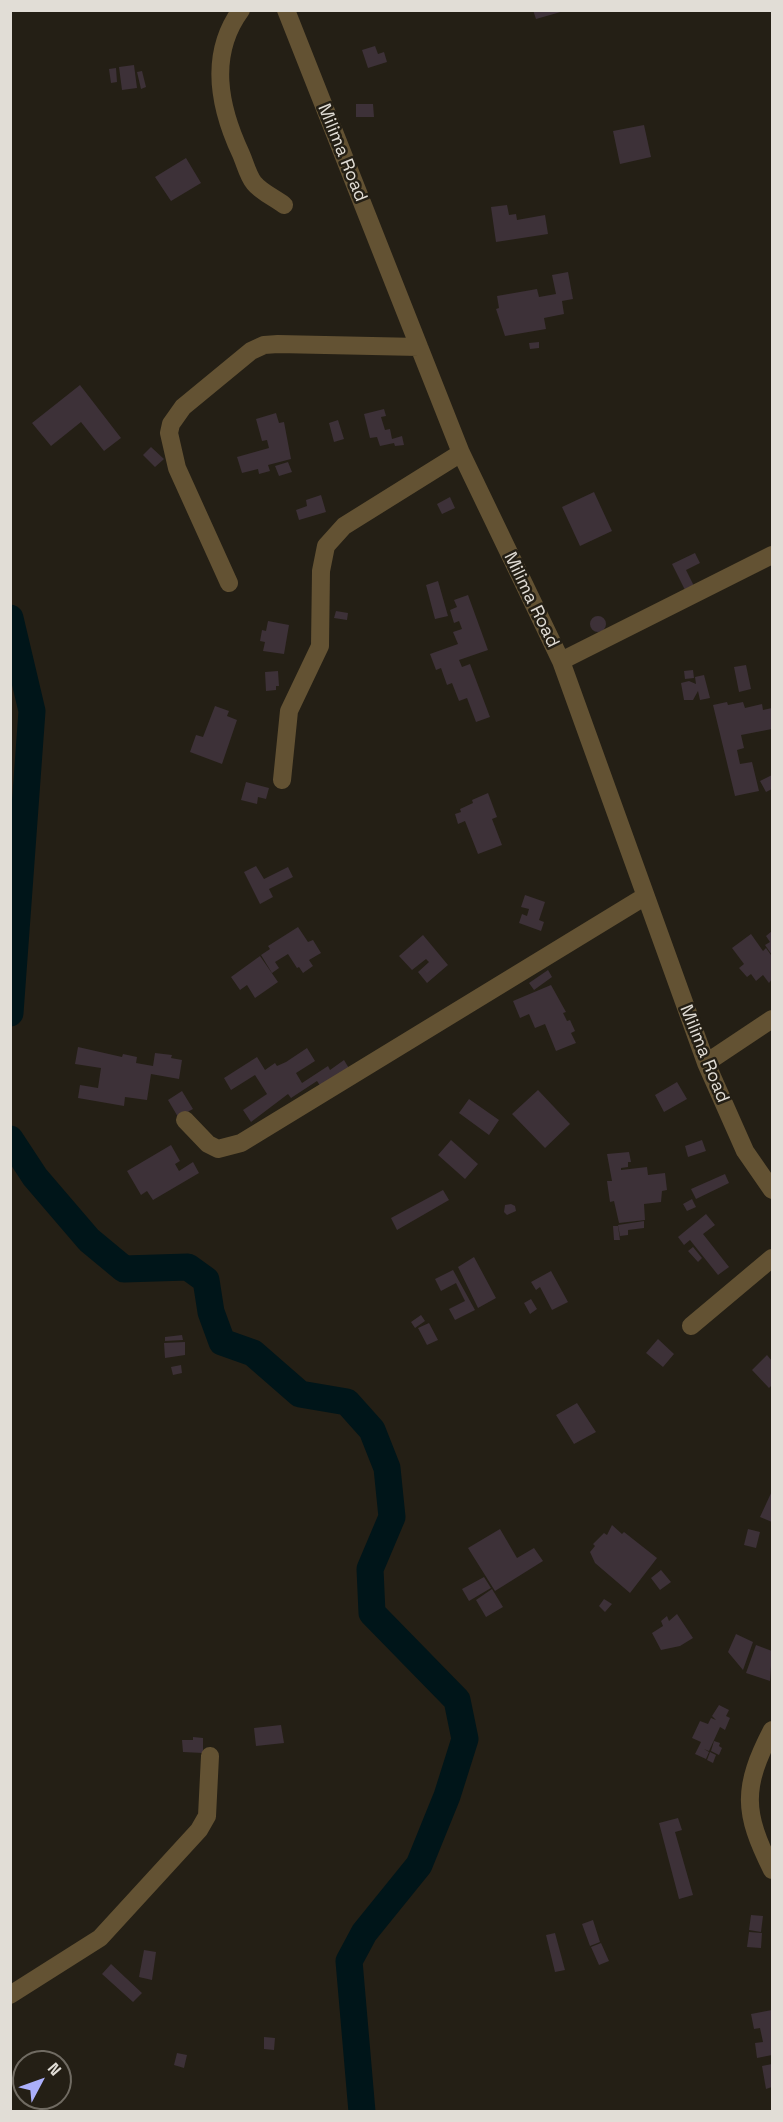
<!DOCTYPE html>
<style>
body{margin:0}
#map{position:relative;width:783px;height:2122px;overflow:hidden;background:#241f15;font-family:"Space Grotesk",sans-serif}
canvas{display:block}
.frame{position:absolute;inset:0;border:12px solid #e1ddd6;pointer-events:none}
.north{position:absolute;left:12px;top:2050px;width:60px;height:60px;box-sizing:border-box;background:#241f15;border:2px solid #706b62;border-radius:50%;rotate:49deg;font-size:16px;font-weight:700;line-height:24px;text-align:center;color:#e1ddd6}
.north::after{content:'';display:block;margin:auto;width:21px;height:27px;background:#abaffb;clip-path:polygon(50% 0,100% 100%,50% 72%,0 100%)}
</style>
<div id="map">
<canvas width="783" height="2122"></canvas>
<div class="frame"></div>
<div class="north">N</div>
</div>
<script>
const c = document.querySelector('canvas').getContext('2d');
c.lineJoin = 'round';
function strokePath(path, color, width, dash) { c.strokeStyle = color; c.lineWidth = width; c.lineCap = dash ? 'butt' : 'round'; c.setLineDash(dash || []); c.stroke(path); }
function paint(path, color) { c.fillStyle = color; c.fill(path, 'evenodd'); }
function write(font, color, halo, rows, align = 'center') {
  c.font = font + ' "Space Grotesk",sans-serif'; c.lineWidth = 5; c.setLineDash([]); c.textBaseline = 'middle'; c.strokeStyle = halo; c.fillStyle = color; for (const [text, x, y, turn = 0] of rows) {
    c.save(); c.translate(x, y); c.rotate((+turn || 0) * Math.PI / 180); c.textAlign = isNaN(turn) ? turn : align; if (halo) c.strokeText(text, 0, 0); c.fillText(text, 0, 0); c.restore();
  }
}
strokePath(new Path2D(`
 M10,618L32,711L10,1013
 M10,1139L35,1177L89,1240L124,1269L188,1267L206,1280L211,1312L222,1342L253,1353L300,1394L347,1402L372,1430L387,1468L392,1517L370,1569L372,1613L457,1700L465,1739L447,1796L419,1865L364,1933L349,1961L362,2112`), '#001519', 27);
paint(new Path2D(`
 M533,10H564V11L536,19Z
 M375,46L378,54L384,52L387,62L368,68L362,50Z
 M134,65L137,88L122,90L119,67Z
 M116,68L117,82L111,83L109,69Z
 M142,71L146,87L141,89L137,72Z
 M356,104H373L374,117H356Z
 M644,125L651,157L620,164L613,131Z
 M186,158L201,183L171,201L155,177Z
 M507,205L509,215L516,214L517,220L545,215L548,234L496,242L491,207Z
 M568,272L573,299L562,301L564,314L544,318L546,329L505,336L496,309L499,308L497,296L537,289L539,297L556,294L552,275Z
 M539,342V348L530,349L529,343Z
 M80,385L121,438L104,451L81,422L51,446L32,423Z
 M384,409L386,416L381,417L385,430L390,429L392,439L402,436L404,445L395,446L394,443L380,446L377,437L370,438L364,414Z
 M276,413L279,423L284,422L291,459L268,465L270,471L259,474L258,469L242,473L237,457L269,448L267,440L262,441L256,419Z
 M338,420L344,439L334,442L329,423Z
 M151,447L164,459L155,467L143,455Z
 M288,462L292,472L279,476L275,466Z
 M594,492L612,531L580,546L562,507Z
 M321,495L326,512L299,520L296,510L307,506L306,500Z
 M450,497L455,508L442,514L437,504Z
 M695,553L700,563L686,570L694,586L685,590L672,564Z
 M438,581L448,616L435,619L426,585Z
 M468,595L488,650L459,660L462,667L470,664L490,717L476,722L467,698L459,701L452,683L447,685L441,668L436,670L430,654L458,644L453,632L462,629L459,621L454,623L450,610L457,607L454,600Z
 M336,611L348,613L347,620L334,618Z
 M590 624a8 8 0 1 1 16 0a8 8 0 1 1-16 0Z
 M268,621L289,625L284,654L263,651L265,642L260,641L262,630L266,631Z
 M746,665L751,689L739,692L734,667Z
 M693,670L694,678L685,679L684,671Z
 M278,671L279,686H276V690L266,691L265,672Z
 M704,675L710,698L700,700L698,691L693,700H684L681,683L689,681L696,684L695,677Z
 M727,702L728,705L743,702L745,708L762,704L763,710L772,708V729L741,735L744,748L737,750L740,764L752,762L759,791L735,796L713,705Z
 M215,706L229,711L227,716L237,720L222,764L190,752L196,735L203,737Z
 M772,775V789L766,792L760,781Z
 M246,782L269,788L266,799L258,797L257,804L241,800Z
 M488,793L497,817L492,819L502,845L478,854L465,821L458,824L455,814L461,812L460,809L473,803L472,800Z
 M256,866L264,879L288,867L293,877L269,889L273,897L260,904L244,872Z
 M525,895L545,902L539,920L544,922L541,931L519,923L522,914L527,916L529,909L521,907Z
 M298,927L308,942L313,940L321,953L309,960L313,966L303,973L299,967L297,968L288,954L275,962L279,968L272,973L261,955L270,949L268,946Z
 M772,931V955L765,945L770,942L766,936Z
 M751,934L763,951L766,948L771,955L772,979L769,983L763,975L756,981L751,974L747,977L739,968L744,964L732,948Z
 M423,935L448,965L427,983L418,972L429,962L426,959L412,970L399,956Z
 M260,956L278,982L255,998L247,985L240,990L231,977Z
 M548,970L552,977L534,990L529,983Z
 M551,985L566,1012L563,1013L567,1021L570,1020L575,1031L571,1033L576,1043L556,1051L545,1024L535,1028L529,1014L520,1018L513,1001Z
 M78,1047L122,1057L123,1054L137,1057L136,1063L153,1066L155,1053L172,1055L171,1058L182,1060L179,1079L151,1074L147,1100L125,1097L124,1106L78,1098L80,1085L98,1088L101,1068L75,1064Z
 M307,1048L315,1061L296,1073L302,1083L328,1066L330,1070L344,1060L350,1070L323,1090L317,1081L291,1098L288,1094L251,1122L243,1110L267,1094L255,1075L231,1090L224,1078L257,1057L265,1070L275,1063L277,1066L286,1062Z
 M677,1082L687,1099L664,1112L655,1095Z
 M538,1090L570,1124L545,1148L512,1114Z
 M182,1091L193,1109L178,1117L168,1100Z
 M469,1099L499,1120L489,1135L459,1113Z
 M451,1140L478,1164L465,1179L438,1155Z
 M702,1140L706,1151L688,1157L685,1146Z
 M171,1145L180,1161L175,1164L179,1171L193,1162L199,1173L153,1200L147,1191L141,1195L127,1171Z
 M629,1152L631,1162H628V1167L621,1168V1170L647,1167L648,1175L665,1173L667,1190L662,1191L661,1202L644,1204L645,1220L619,1223L614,1201L610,1202L607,1181H612L607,1154Z
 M725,1174L729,1183L696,1199L691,1189Z
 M443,1190L449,1200L397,1230L391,1218Z
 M692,1199L696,1207L687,1211L683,1204Z
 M511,1204L515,1206L516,1211L507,1215L504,1212L505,1205Z
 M706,1214L715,1225L703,1234L729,1267L718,1275L690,1240L684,1245L678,1237Z
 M644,1221V1228L628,1230V1235L620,1236L618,1225Z
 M613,1226H618L620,1240H614Z
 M693,1247L702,1258L698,1262L688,1251Z
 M474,1257L496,1298L478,1308L458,1267Z
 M453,1270L475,1310L455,1320L449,1309L465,1301L456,1283L441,1291L435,1279Z
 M551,1271L568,1302L552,1310L540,1287L536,1290L531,1282Z
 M531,1299L537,1309L530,1314L524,1303Z
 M421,1315L425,1321L415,1328L411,1322Z
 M429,1323L438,1340L427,1345L418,1328Z
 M182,1335L183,1340L165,1341V1337Z
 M658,1339L674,1354L663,1367L646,1353Z
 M185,1342V1355L165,1358L164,1343Z
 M767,1355L772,1361V1385L769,1388L752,1370Z
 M181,1365L182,1373L173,1375L171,1367Z
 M577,1403L596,1432L574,1444L556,1415Z
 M772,1491V1522L760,1517Z
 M612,1525L622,1534L624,1532L657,1558L630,1593L595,1563L590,1552L595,1546L593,1544L604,1533L607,1535Z
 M500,1529L517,1558L534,1548L543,1561L495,1591L468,1548Z
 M748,1529L760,1532L756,1548L744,1545Z
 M661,1570L671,1582L660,1590L651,1578Z
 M484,1577L491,1588L469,1601L462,1589Z
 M492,1589L503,1607L486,1617L476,1600Z
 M604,1599L612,1604L605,1612L599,1606Z
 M677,1614L693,1638L680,1646L661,1650L652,1633L663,1626L661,1621L667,1616L669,1621Z
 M736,1634L753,1642L743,1670L728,1652Z
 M756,1645L772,1651L770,1681L746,1673Z
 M719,1705L729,1710L726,1716L730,1718L725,1730L720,1727L709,1751L704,1749L709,1752L706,1759L695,1754L701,1742L692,1738L700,1721L708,1724L711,1718L716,1720L712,1716Z
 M281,1725L284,1743L256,1746L254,1728Z
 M193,1737L203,1738V1753L183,1752L182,1740H193Z
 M714,1741L720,1743L719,1746L722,1748L719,1755L711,1751Z
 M710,1752L716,1755L713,1763L707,1760Z
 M678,1818L682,1830L675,1832L693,1895L679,1899L659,1823Z
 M751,1915L763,1916L761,1932L749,1930Z
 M593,1920L600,1942L590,1946L582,1924Z
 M749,1932L762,1933L761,1948L747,1947Z
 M555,1933L565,1970L555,1972L546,1935Z
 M601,1943L609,1961L599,1965L591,1947Z
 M144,1950L156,1952L152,1980L139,1977Z
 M111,1964L142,1993L133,2002L102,1974Z
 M772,2010V2055L757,2058L755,2043L763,2042L760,2028L754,2029L751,2014Z
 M264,2037L275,2038L274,2050L264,2049Z
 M177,2053L187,2055L184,2068L174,2065Z
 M772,2064V2087L766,2089L762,2066Z`), '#3d3138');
strokePath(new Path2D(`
 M241,10C208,55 219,107 241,154C245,163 248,176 254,183C261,192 275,198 284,205
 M286,10L461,453L561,661L706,1063L745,1151L772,1190
 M229,583L177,468L169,433L171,424L183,407L251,351L264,345L278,344L419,347
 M561,661L772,555
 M282,780L289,711L320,646L321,571L326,546L344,526L461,453
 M706,1063L772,1019
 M185,1120L208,1144L218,1149L241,1143L644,897
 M691,1326L772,1258
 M772,1730C742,1788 743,1812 772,1870
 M10,1995L100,1938L199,1830L207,1816L210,1756`), '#635233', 18);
write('18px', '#e1ddd6', '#241f15', [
 ["Milima Road",342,153,68],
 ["Milima Road",531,600,64],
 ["Milima Road",704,1054,68]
]);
</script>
